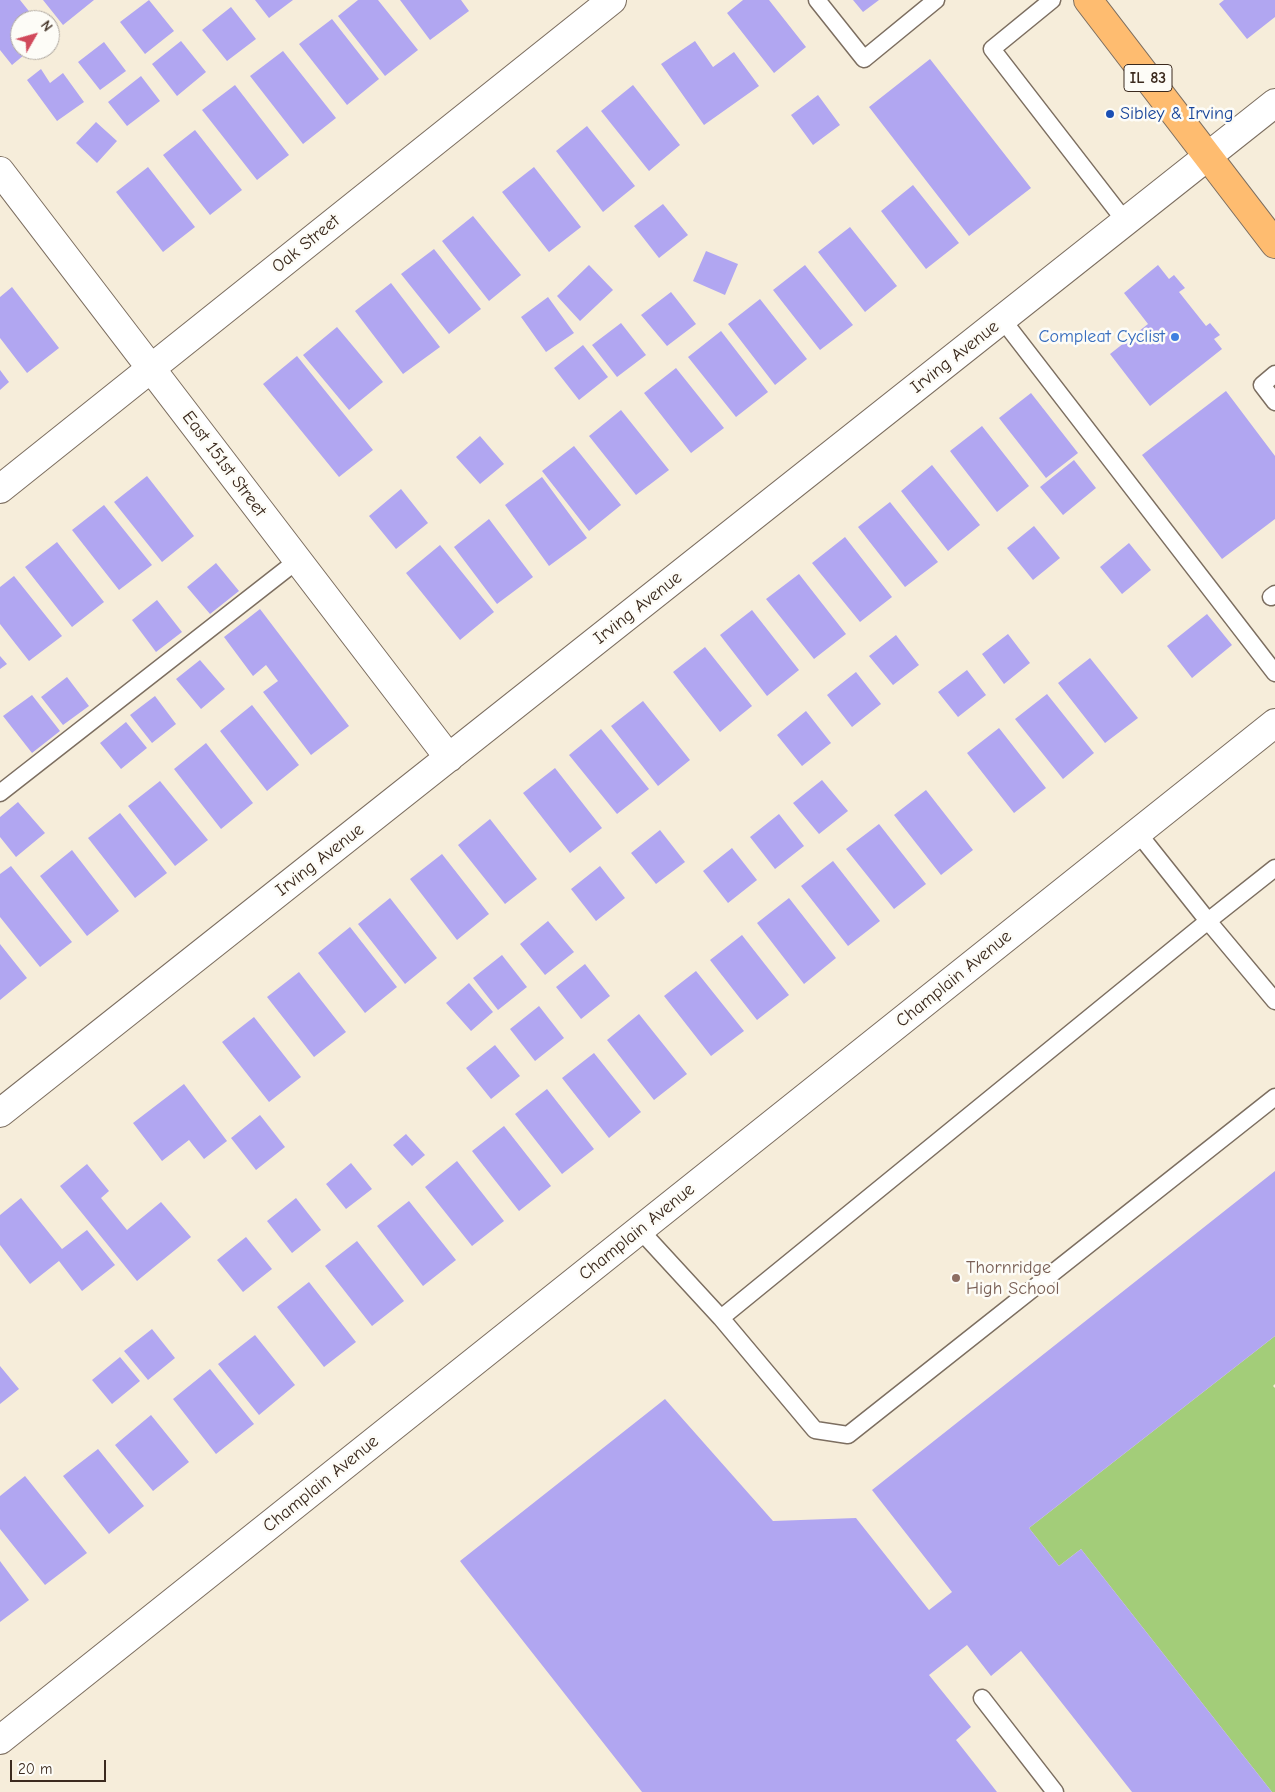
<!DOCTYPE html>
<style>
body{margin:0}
#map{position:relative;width:1275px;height:1792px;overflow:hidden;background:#f6edda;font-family:"Comic Neue",sans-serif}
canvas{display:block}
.north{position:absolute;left:10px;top:10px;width:50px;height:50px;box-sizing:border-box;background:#fdfcf7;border:1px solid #afa8a0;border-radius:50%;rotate:52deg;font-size:14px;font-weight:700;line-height:20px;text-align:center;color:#3b2a1e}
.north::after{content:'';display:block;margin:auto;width:18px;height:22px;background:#d1495b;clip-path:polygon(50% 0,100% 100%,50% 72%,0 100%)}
.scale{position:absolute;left:10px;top:1760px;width:96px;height:22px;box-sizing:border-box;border:2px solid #3b2a1e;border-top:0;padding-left:6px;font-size:15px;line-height:18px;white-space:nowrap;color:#3b2a1e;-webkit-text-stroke:4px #fdfcf7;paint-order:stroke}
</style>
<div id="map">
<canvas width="1275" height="1792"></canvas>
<div class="north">N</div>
<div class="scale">20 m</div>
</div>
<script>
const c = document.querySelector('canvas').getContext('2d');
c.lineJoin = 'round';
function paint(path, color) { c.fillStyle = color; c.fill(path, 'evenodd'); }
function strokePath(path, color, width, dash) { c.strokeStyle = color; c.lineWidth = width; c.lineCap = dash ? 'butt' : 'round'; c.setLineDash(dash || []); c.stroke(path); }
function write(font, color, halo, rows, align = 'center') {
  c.font = font + ' "Comic Neue",sans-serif'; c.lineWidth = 5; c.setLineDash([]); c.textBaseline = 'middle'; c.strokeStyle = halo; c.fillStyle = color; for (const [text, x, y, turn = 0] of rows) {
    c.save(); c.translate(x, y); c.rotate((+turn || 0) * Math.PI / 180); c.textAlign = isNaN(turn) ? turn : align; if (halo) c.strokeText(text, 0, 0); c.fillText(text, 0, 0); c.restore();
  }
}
paint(new Path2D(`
 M1275,1336V1384L1273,1386L1275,1388V1792H1272L1081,1549L1059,1566L1029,1528Z`), '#a3cd79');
paint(new Path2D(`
 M0,0H20L36,20H20V50H30L12,65L0,50Z
 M43,0H94L63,25Z
 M149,0L174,31L145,54L120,22Z
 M255,0H293L269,18Z
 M358,0H378L418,50L385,76L338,16Z
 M400,0H461L469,11L430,40Z
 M743,0H769L806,47L774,73L727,13Z
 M853,0H879L863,12Z
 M1224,0H1275V17L1247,39L1219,4Z
 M231,7L256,39L227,61L202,30Z
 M332,19L379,79L347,105L299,44Z
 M181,41L206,72L177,96L152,64Z
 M695,41L713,67L734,52L759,86L704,125L661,64Z
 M104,42L126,71L100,90L78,62Z
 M283,51L336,118L303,144L250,76Z
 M930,59L1031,188L969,236L869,107Z
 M41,69L50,83L63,73L84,102L57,121L27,80Z
 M141,76L160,101L127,126L108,102Z
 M235,85L289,155L257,180L202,110Z
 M633,85L680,145L649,171L601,111Z
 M818,95L840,125L813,145L791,115Z
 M96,122L117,141L97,163L76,143Z
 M587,126L635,186L603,212L556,151Z
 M195,130L242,190L210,215L163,155Z
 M148,167L195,227L163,252L116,192Z
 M534,167L581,227L549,252L502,192Z
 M913,185L959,243L926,269L881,211Z
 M663,204L688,235L659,258L634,226Z
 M473,216L521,275L489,301L442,241Z
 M850,227L897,286L865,312L818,252Z
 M434,249L481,309L449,334L401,274Z
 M706,251L738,264L725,295L693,281Z
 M589,265L613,290L580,321L557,296Z
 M805,265L853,325L820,350L773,290Z
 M1158,265L1169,279L1174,275L1185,288L1179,292L1206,326L1210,323L1220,335L1214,339L1222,349L1150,406L1110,354L1148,324L1124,293Z
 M391,283L440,347L403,374L355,311Z
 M12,287L59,348L27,373L0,338V297Z
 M671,292L696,324L667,346L641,315Z
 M548,297L574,333L546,352L521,317Z
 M760,299L807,359L775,385L728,324Z
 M621,323L646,355L617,377L592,345Z
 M337,327L383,382L349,410L303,355Z
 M721,331L768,392L736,417L688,357Z
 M583,345L608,377L579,400L554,368Z
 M297,356L373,450L339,477L263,384Z
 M676,368L724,428L691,453L644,393Z
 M0,370L9,382L0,390Z
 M1226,391L1275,456V519L1222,559L1142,455Z
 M1031,393L1078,453L1046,478L999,418Z
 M621,410L669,470L636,495L589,436Z
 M982,426L1029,486L997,512L950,451Z
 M480,436L504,464L480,484L456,457Z
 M574,446L621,505L589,531L542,471Z
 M1074,460L1096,488L1063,515L1040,487Z
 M932,465L980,525L948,551L901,491Z
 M147,476L194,536L162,562L114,502Z
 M542,477L587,538L549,566L505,505Z
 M401,489L428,523L396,549L369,516Z
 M890,502L938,562L905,587L858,527Z
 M104,505L152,565L119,590L72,530Z
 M489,519L533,577L497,604L454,547Z
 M1034,526L1060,558L1033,580L1007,548Z
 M845,537L892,597L860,622L812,563Z
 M57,542L104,602L72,627L25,567Z
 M1129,543L1151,570L1122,594L1100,567Z
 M440,545L494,612L460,640L406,573Z
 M216,563L239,591L210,614L187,587Z
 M799,574L846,634L814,659L766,599Z
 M14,576L62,636L29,661L0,624V587Z
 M157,600L182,632L156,652L132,620Z
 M260,609L349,726L311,755L263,692L278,681L266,665L253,676L224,637Z
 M752,610L799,670L767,696L720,635Z
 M1207,614L1232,645L1192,678L1167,646Z
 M1008,634L1030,663L1004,684L982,654Z
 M896,635L919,665L893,685L869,656Z
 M705,647L752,706L720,732L673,672Z
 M0,656L7,664L0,669Z
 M1090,658L1138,718L1105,743L1058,683Z
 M200,660L225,689L201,709L176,679Z
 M967,670L986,695L958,717L938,692Z
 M856,672L881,704L852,727L827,695Z
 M67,677L89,706L63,725L41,697Z
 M1047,694L1094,753L1063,779L1015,719Z
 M32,695L60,731L32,753L3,716Z
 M155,696L176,724L152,743L130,715Z
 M643,701L690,760L658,786L611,726Z
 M252,705L299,765L267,791L220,731Z
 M806,711L831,743L802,766L777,735Z
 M126,722L147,748L121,769L100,743Z
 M999,728L1046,788L1014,813L967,753Z
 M601,729L649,789L617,814L569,755Z
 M206,743L253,803L221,829L174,769Z
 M555,768L602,828L570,853L523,793Z
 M822,780L848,811L819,834L793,803Z
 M160,781L208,840L175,866L128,806Z
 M926,790L973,850L941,875L894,815Z
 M18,802L45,833L16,857L0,837V817Z
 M120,813L167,873L135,898L88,838Z
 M779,814L804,846L775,869L750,837Z
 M490,819L537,879L505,904L458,845Z
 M879,824L926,884L894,909L846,849Z
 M660,830L685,862L656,884L631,853Z
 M732,848L757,880L728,903L703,871Z
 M72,850L119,911L87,936L40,876Z
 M442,854L489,914L457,940L410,879Z
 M833,861L880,921L848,946L801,886Z
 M11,866L72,942L40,967L0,917V874Z
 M600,866L625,898L596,921L571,889Z
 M390,898L437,958L405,984L358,924Z
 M789,898L836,958L804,984L757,923Z
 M548,921L574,952L545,975L520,944Z
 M350,927L397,987L365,1013L318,953Z
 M742,935L789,995L757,1020L710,960Z
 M0,944L27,978L0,1000Z
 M502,955L527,987L498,1010L473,978Z
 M585,964L610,996L581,1019L556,987Z
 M696,971L744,1031L711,1056L664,996Z
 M299,972L346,1032L314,1057L267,997Z
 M469,983L493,1012L471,1031L446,1003Z
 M539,1006L564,1038L535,1061L510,1029Z
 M639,1014L687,1074L654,1100L607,1040Z
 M254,1017L301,1077L269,1102L222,1042Z
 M495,1045L520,1076L491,1099L466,1068Z
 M594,1053L641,1112L609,1138L562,1078Z
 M184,1084L227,1141L204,1159L189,1140L162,1161L133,1123Z
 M547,1089L594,1149L562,1174L515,1114Z
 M260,1115L285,1147L256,1170L231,1138Z
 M504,1126L551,1186L519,1211L472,1151Z
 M406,1134L425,1155L412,1166L393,1145Z
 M457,1161L504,1221L472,1246L425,1187Z
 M351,1163L372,1189L346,1209L326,1184Z
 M87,1164L109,1191L101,1198L127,1230L161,1202L191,1237L137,1281L60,1186Z
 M1275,1171V1336L1029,1528L1059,1566L1081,1549L1272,1792H1132L1021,1651L991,1676L967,1645L929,1675L971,1727L956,1740L997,1792H642L460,1561L665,1399L773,1521L856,1518L929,1610L952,1592L872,1490Z
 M21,1198L62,1249L87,1230L115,1265L82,1291L59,1261L30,1284L0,1245V1215Z
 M296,1198L321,1230L292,1253L267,1221Z
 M409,1201L456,1260L423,1286L377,1226Z
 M246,1237L272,1269L243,1292L217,1260Z
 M357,1241L404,1301L372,1326L325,1266Z
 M309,1282L356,1342L324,1367L277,1307Z
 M152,1329L175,1358L148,1380L124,1351Z
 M255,1335L295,1385L259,1415L218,1364Z
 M120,1357L140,1381L112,1404L92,1380Z
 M0,1366L19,1389L0,1404Z
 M210,1369L254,1424L216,1454L173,1399Z
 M151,1415L189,1462L153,1491L115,1445Z
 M98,1449L144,1506L109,1534L63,1476Z
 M25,1476L87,1553L45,1585L0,1529V1496Z
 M0,1561L29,1600L0,1622Z`), '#b1a6f1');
const lane = new Path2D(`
 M817,0L864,59L936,0
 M1052,0L992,49L1125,221
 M1002,319L1275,673
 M1275,374L1262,385L1275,402
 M1271,597L1275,594
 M0,793L298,560
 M1138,833L1208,921L1275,1001
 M640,1230L721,1318L815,1430L848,1435L1275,1097
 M721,1318L1208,921L1275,868
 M982,1698L1055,1792`);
const street = new Path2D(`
 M0,171L449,758
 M0,489L612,0
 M0,1113L1275,103
 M0,1740L1275,723`);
const primary = new Path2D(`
 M1088,0L1275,244`);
strokePath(lane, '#7c6e60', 19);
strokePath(street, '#7c6e60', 30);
strokePath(primary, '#7c6e60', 30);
strokePath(lane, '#fff', 16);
strokePath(street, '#fff', 28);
strokePath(primary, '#febc70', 28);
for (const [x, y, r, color] of [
 [1110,114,5,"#1a4fb4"],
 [1175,337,5,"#3f7fe0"],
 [956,1278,5,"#8d6e63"]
]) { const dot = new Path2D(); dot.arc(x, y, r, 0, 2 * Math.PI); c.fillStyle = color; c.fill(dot); strokePath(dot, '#fdfcf7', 2); }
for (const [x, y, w] of [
 [1148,78,48]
]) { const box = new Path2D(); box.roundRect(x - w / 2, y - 13.5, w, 27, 4); c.fillStyle = '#fdfcf7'; c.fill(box); strokePath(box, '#3b2a1e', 1); }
write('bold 16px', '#3b2a1e', null, [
 ["IL 83",1148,78]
]);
write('18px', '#164399', '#fdfcf7', [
 ["Sibley & Irving",1120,114]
], 'left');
write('18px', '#3b2a1e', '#fdfcf7', [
 ["Oak Street",306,244,-39],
 ["Irving Avenue",955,357,-38],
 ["East 151st Street",224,464,53],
 ["Irving Avenue",638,608,-38],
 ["Irving Avenue",320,860,-38],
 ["Champlain Avenue",954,979,-39],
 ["Champlain Avenue",637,1232,-39],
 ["Champlain Avenue",321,1484,-39]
]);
write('18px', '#366cbe', '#fdfcf7', [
 ["Compleat Cyclist",1165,337]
], 'right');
write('18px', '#785e54', '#fdfcf7', [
 ["Thornridge",966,1268],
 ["High School",966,1289]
], 'left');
</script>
